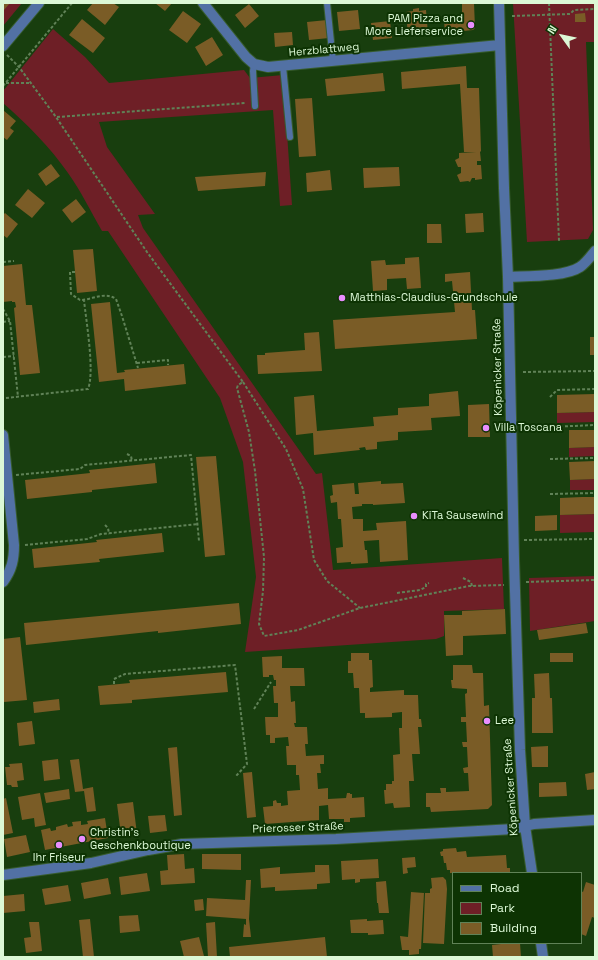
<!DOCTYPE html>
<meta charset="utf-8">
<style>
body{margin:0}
#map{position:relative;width:598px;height:960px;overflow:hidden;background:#183e0e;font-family:"Space Grotesk",sans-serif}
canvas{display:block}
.frame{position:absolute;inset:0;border:4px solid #dcf8d6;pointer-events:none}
.legend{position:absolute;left:452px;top:872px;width:130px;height:72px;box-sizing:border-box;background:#0d3303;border:1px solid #608257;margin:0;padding:5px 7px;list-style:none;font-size:12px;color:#dcf8d6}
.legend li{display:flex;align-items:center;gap:8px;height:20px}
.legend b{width:20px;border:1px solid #608257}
.north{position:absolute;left:542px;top:16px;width:40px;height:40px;-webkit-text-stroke:3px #0d3303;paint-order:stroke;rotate:303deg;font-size:11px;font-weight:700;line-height:16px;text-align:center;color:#dcf8d6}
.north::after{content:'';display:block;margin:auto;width:14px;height:18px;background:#dcf8d6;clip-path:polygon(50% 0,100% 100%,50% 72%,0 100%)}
</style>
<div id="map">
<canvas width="598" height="960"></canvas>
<div class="frame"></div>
<ul class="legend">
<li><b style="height:5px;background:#5271a4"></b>Road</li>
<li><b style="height:11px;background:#6e1f26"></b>Park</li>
<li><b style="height:11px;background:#7a5c26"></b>Building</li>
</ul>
<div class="north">N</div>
</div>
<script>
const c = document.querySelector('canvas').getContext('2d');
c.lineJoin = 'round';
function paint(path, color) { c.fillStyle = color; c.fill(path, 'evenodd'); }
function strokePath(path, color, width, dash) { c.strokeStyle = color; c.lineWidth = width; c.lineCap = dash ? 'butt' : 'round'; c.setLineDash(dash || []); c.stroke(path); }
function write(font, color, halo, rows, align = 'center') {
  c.font = font + ' "Space Grotesk",sans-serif'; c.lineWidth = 4; c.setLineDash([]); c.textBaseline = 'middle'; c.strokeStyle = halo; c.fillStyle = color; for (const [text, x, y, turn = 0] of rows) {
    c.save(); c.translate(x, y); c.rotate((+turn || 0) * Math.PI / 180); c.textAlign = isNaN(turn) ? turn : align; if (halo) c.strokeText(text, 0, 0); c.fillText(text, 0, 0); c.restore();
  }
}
paint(new Path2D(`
 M3,3H22L3,26Z
 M513,3H595V42H586L593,230L588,239L527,242Z
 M53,29L85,57L109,83L244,70L250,78L283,75L292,205L280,206L273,110L99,122L107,147L155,214L138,215L143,228L316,474L322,473L333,570L502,558L504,609L444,611V636L436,639L245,652L256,577L243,462L220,398L108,231H102C91,212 81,191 68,173C50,147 27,124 3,103V91Z
 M595,412V422L557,423V413Z
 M595,447V456L569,457V448Z
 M595,479V490H570V480Z
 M595,514V532L560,533V515Z
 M595,576V621L530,631L529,578Z`), '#6e1f26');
paint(new Path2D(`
 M3,3H10L4,10L3,9Z
 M93,3H113L119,7L105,25L87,10Z
 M155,3H172L165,11Z
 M462,3H474L475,28L473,30L445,33L444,21L462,19Z
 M249,4L259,16L245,28L235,15Z
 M419,8V11L426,10L428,34L408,36L406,12L413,11V9Z
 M358,10L360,29L339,31L337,12Z
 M183,11L201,24L187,43L169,30Z
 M585,13L586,22H575V14Z
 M82,19L105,38L93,53L69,35Z
 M327,20L329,38L309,40L307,22Z
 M390,21L392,38L373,40L371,23Z
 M292,32L293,45L275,47L274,33Z
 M212,37L223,55L206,66L195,47Z
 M466,66L467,88H479L481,151L480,152L481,161H477V165H481L482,179L475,180V178H472L470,182L468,181L460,182L457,175L461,173V167H458L455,160L459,158V153L476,152H464L460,84L402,89L401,72Z
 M383,73L385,91L327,96L325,79Z
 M312,98L316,156L299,157L295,99Z
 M3,110L16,121L10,128L14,131L7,140L3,137Z
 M51,164L60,176L46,186L38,174Z
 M399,167L400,186L364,188L363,168Z
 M330,170L332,190L307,192L306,173Z
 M266,172L265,186L198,191L195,177Z
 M28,189L45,203L32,218L15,205Z
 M76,199L86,212L72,223L62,210Z
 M5,213L18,224L7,238L3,235V215Z
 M483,213L484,232L466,233L465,214Z
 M427,224H441L442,243H427Z
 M93,249L97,291L77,293L73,250Z
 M419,257L421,288L407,289L406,278L387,279V290L373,291L371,261L385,260L386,265L405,264V258Z
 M22,264L26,305H32L40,373L20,375L14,308L16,307L15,302H12V301L3,302V266Z
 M470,272L472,310H475L477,339L335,349L333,320L455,312L452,281L445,282V274Z
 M110,302L117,373L125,372L124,370L184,364L186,384L125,391L124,379L99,382L91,304Z
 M319,332L322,371L258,374L257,355H265V353L305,350L304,333Z
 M590,337H595V355H590Z
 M458,391L460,416L431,418L432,430L398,432V440L377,442V449L366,450L365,447L359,448L360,450L314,455L313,433L296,435L294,397L314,395L317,431L374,426L373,417L398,415V408L429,406V394Z
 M595,394V412L557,413V395Z
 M489,404L490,437H468V405Z
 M569,430H595V447L569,448Z
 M216,456L225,555L205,557L196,457Z
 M595,461V479L570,480L569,462Z
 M155,463L157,483L92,490V492L27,499L25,480L90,473L89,470Z
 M381,481V484L403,483L405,503L373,505V504H362V506L352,507L353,519H363V531L377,530L376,523L406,521L408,560L380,562L379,540L364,541L365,550H367L368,563L351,564V562L337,563L336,548L343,547L341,519H338L337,502L331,503L330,496L333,495L332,485L354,483L355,494H359L358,483Z
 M582,497H595V514L560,515V498Z
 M557,515V530L535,531V516Z
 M162,533L164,552L99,559L100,562L34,568L32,549L97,542L96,540Z
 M239,603L241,624L158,633V631L26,645L24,623Z
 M505,609L506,634L463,636V655L446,656L444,615H462V611Z
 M586,623L588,633L539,640L537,630Z
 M20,637L27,700L4,702L3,687V639Z
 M351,653H369V660H372L373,687L370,688V692L404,690V695H418L419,719H421L422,727H418L420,754H412L414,781H409L410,807L394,808L393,803L385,804L384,790H386V784H392V781H394L393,755L400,754L399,728H402V712L392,713V717L365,718V713H360L359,688H354L353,673H348V661H351Z
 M550,653H573V662H550Z
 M282,656V668H304L305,686H290L291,702L295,701L296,723H294L295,727H307L308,744H305L306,756L324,755V764H320L321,773H317L318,789L328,788V799L346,798L347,793H350V794H352V798L364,797L365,817L350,818V822H344V819H329L328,805L319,806V820L265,824L263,807L273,806V801L276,800L277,803H281V806L288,805L287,791L300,790L299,775H296V765H287L286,746H289L288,737L275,738V743H270V735H266L265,717H278V703H274L273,686H276V680H274L273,675H269V677H263L262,657Z
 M453,665H472L473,673H483L484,706L489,705L492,805L488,809L431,812L430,807H426V793H441L440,788H446V792L469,791L468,773H464L463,768L468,767L467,747H463L462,742H467L466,722H461V717H466L465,694L467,693V689L452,688L451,680H453Z
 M226,672L228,692L132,700V703L100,705L98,686L130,683L129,680Z
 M549,673L550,698H552L553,733H532V698H535L534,674Z
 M59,699L60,710L34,713L33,702Z
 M32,721L35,744L19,746L17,723Z
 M548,746V767H532L531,747Z
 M177,747L182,815L174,816L168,748Z
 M58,759L60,779L44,781L42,761Z
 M79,759L83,789L93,787L96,811L87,812L84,791L75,792L70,760Z
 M22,763L24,780L17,781L18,787H12L11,785H7L5,767H10L9,764Z
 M252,772L256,817L247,818L243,773Z
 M595,772V789L587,790L585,774Z
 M566,782L567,796L539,797V783Z
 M69,789L70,799L46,803L44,793Z
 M40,793L46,825L35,827L34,818L22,820L18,797Z
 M6,798L13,833L3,835V799Z
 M133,802L137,834L121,835L117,804Z
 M165,815L167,831L150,833L148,816Z
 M105,818L108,838L45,850L41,830L50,828L51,831L56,830V827L67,824L68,827L73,826L72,822L81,821V825L88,824L87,821Z
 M26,835L30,852L7,857L4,839Z
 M456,848L457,852L466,851L467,857L506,855L507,868H510V873H450V870H447L446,863H444L443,856H441L440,852L443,851V849Z
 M184,854L185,869L194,868L195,883L161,885L160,871L168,870L167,855Z
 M202,854H241V870L202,869Z
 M415,857L416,867L407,868L408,873L403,874L402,858Z
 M378,859L379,878L360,879V882L355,883V879L342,880L341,861Z
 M315,865H329L330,883L317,884V889L275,891V887L261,888L260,869L280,867V874L315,872Z
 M147,873L150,891L121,895L119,877Z
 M443,877L446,880L447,889L444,944L423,943L425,893H430V889L432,888L431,878Z
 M108,878L111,894L84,899L81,883Z
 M246,880H251L249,919L251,937H243L244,924L246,925V919L206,916L207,898L245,900Z
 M386,881L389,913H379L378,903H377L376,882Z
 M586,882L595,885V918L592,917L586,936L581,934V891L583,892Z
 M68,885L71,901L45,905L42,889Z
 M411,892L424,893L421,949H419V954L409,955V950H402L400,936L408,937Z
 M24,894L25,911L3,913V896Z
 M203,899L204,910L195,911L194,900Z
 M138,915L140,931L120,933L119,916Z
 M90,919L94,957H83L79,920Z
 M367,919V921L383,920L384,934L368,935V933H351L350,920Z
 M29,922H39L42,951L26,953L24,938L31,937Z
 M215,922L217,957H208L206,923Z
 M199,937L204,956L184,957L180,941Z
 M325,937L327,957H230L229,947Z
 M510,943H520L521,957H493L492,945Z`), '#7a5c26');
const lane = new Path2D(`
 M327,3L333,61
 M254,64L253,71L255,106
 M283,66L290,137`);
const street = new Path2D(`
 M203,3L246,57L254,64L268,67L500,45
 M499,3L504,188L508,277L514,559L520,750L525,826L532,873
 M3,46L39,3
 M508,277C527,276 565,277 580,267C586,263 591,256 595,251
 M3,435L14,545C14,559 12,570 3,582
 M3,875L91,863L148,850L182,844L336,839L514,829L534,824L595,820
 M541,943L543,957`);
strokePath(lane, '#375c2e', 8);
strokePath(street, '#375c2e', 12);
strokePath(new Path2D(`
 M549,3L559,241
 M512,16L570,14L574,10L595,9
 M7,55L19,67L56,117L147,252L243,382L238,385L237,388L249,432L255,471L264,557L263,591L259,624L264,636L298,630L360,608L469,586L504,585
 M6,83H31
 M3,86L72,3
 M57,117L246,103
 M3,262L14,261
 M75,272H70L71,294L80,300C92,300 104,291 116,299L122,316L138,368
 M3,309L10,321L18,397
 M3,322L10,321
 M3,357L14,356
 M137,363L168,360V365
 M523,372L595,371
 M243,382L286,449L303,489L314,560L327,581L360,608
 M550,397L557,390L595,389
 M6,398L88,389C95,372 86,320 84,300
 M550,427L595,425
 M127,454L131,456L132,461
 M550,459L595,458
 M16,475L80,469L85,465L191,455L199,541
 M550,494L595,493
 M105,525L108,528L109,534
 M524,540L595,539
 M25,545L87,539L101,534L198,524
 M463,578L471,582L472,586
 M526,582L595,580
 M397,593L420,590L426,587V584L429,583
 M114,684V679L125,674L235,665L247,764L236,776
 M254,709L271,682`), '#608257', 2, [3, 2]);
strokePath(lane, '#5271a4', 6);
strokePath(street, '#5271a4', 10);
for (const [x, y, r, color] of [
 [471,25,4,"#e98efe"],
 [342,298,4,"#e98efe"],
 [486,428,4,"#e98efe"],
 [414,516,4,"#e98efe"],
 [487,721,4,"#e98efe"],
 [82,839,4,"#e98efe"],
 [59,845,4,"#e98efe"]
]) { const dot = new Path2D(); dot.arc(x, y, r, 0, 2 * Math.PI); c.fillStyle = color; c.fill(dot); strokePath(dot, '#0d3303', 1.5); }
write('11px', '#dcf8d6', '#0d3303', [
 ["PAM Pizza and",463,19,"right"],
 ["More Lieferservice",463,32,"right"],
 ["Matthias-Claudius-Grundschule",350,298],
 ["Villa Toscana",494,428],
 ["KiTa Sausewind",422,516],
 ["Lee",495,721],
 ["Christin's",90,833],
 ["Geschenkboutique",90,846],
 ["Ihr Friseur",59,858,"center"]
], 'left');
write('11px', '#dcf8d6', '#0d3303', [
 ["Herzblattweg",324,50,-5],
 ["Köpenicker Straße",498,367,-91],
 ["Köpenicker Straße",511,787,-94],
 ["Prierosser Straße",298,828,-2]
]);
</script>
